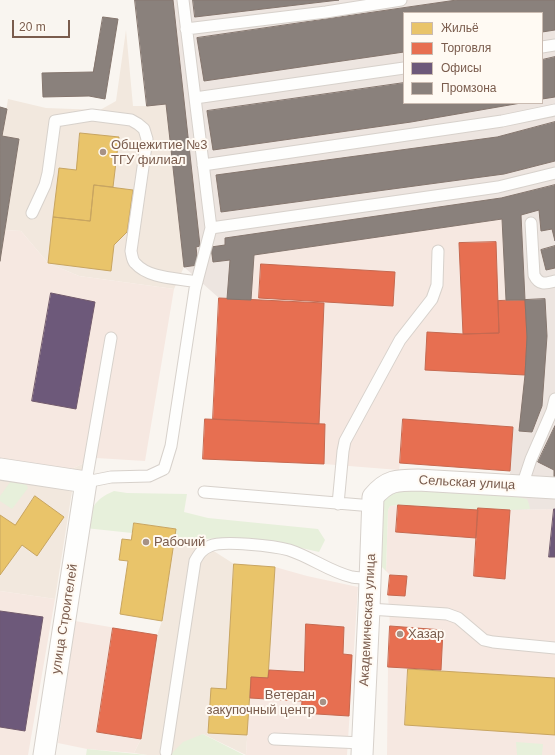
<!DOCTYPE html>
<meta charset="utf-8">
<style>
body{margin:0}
#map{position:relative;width:555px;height:755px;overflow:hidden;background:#f9f5f0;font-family:Arial,sans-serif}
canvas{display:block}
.legend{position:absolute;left:403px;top:12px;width:140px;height:92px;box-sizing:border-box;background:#fffaf3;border:1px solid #cabbb1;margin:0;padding:5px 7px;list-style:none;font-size:12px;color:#7a5c4d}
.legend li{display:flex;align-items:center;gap:8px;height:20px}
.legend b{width:20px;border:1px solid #cabbb1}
.scale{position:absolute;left:12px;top:20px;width:58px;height:18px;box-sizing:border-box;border:2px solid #7a5c4d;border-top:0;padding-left:5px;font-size:12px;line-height:14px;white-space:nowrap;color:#7a5c4d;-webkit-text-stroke:3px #fffaf3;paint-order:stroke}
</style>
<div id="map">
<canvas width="555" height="755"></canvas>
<ul class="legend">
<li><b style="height:11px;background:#e9c46a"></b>Жильё</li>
<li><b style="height:11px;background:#e76f51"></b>Торговля</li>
<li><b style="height:11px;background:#6d597a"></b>Офисы</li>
<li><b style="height:11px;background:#8a817c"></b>Промзона</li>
</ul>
<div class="scale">20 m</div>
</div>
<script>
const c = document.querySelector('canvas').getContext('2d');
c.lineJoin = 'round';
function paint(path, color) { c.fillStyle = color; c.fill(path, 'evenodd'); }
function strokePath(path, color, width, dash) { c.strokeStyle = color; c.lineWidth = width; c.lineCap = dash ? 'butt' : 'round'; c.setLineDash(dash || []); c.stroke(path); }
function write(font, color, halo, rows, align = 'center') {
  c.font = font + ' Arial,sans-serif'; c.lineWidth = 4; c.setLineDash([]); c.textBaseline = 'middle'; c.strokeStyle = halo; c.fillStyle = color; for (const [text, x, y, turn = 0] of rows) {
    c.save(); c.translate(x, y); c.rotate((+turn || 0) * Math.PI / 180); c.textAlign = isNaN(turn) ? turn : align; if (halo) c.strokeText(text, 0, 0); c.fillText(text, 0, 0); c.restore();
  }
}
paint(new Path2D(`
 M126,30L133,106H147L166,104L184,267L174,289L79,276L48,263L21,231L5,230L19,139L2,136L8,99L46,108L100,110L116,101Z
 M96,458L73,485L55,599L0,591V461L71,469Z
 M174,538L198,541L234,564L275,567L268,678L251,677L246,755L203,734L170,755H147L134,753L141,739L157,635L162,621Z`), '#f2e8de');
paint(new Path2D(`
 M502,219L506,300L545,299L547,336L542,406L532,432L519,431L513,427L510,471L400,463L399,470L324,464L203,459L205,419H213L219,298L251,300L254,255Z
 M5,230L21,231L48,263L79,276L174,289L145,461L96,458L71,469L69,472L0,461V261Z
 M398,505L510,510L555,509V755H387L388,667L390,626L388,595L390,575L386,571L388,510L390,506Z
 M275,567L307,576L358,587L347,755H246L251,677H268Z
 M0,591L55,599L28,755H0Z
 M75,621L157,635L141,739L134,753L87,749L58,743Z`), '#f6e8e1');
paint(new Path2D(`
 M135,0H555V509L510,510V471L513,427L519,431L532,432L542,406L547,336L545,299L525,300L521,215L502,219L255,255L251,300L219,298L184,267L166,105L147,106ZM404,13H542V103H404Z`), '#ede5e0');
paint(new Path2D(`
 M11,481L25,482L28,488L12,509L0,501V496Z
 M407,488L517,497L527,499L529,504L530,509L510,510L479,508L478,510L398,505L390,506L388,510L386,571L380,565L383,501L391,492Z
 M114,491L127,493L187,494L184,512L208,518L318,529L325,540L319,552L288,545L221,538L204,539L198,541L174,538L175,529L134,523L132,533L85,528C92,508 93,500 114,491Z
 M203,734L244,755H170L183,742Z
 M516,742L543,744L542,755H517Z
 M87,749L147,755H86Z`), '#e7f0db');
const homes = new Path2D(`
 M80,133L119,137L113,187L94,185L90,221L53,217L59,168L76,170Z
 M94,185L133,190L127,232L114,245L111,271L48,263L53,217L90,221Z
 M35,496L64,517L37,556L22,545L0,575V515L15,525Z
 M134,523L176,529L162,621L120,614L128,561L119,560L122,539L131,540Z
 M234,564L275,567L268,678L251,677L247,735L208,733L211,688L226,689Z
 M408,669L555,678V735L405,725Z`);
paint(homes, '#e9c46a');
strokePath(homes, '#c8a561', 1);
const shops = new Path2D(`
 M496,242L499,333L463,334L459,243Z
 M261,264L395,272L393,306L259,298Z
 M219,298L324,303L319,424L213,419Z
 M525,300L527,337L525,375L425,370L427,332L463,334L499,333L498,301Z
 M205,419L325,424L324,464L203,459Z
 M403,419L513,427L510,471L400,463Z
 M398,505L478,510L476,538L396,532Z
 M478,508L510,510L505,579L474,576Z
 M390,575L407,576L405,596L388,595Z
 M306,624L344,627L343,654L352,655L349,716L301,713L302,701L250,698L251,677L268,678L269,670L304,672Z
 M390,626L443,630L441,670L388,667Z
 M113,628L157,635L141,739L97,732Z`);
paint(shops, '#e76f51');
strokePath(shops, '#c66950', 1);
const offices = new Path2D(`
 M51,293L95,302L76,409L32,401Z
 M554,509H555V557H549Z
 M0,611L43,617L25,731L0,727Z`);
paint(offices, '#6d597a');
strokePath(offices, '#715a6c', 1);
const industry = new Path2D(`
 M135,0H173L200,246L196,247L198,265L184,267L166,104L147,106Z
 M193,0H339L195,17Z
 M457,0H555V30L542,32V13H404V52L204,81L197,38Z
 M103,17L118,19L105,99L89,96L43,97L42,73L93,72Z
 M555,57V97L542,99V60Z
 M404,83V103H521L411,122L213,150L207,111Z
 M0,107L7,109L2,136L19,139L0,261Z
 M555,122V161L504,174L221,212L216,175L497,137Z
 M555,185V241L552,229L541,231L539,210L521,215L525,300H506L502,219L254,255L251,300L227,299L230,260L213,262L211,247L225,245V238L501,198Z
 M555,246V268L546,270L541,250Z
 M545,299L547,336L542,406L532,432L519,431L525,375L527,337L525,300Z
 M555,426V479H554V470L538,462Z`);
paint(industry, '#8a817c');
strokePath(industry, '#85766e', 1);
const service = new Path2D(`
 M186,29L326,12L401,0
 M542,47L555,45
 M195,98L404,68
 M203,165L502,121L555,110
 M32,213L45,185L48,173L55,121L92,115L131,120L138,124L144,129L147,139L131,251C132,255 132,260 135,263C149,279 177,278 197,282
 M531,223L534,275C539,285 545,284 555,281
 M211,228L498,187L555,173
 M111,338L86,482L111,477L149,476L164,469L171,446L195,289L211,228L183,0
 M522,486L531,459L552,411L555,399
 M204,492L373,506
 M338,504L343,451L345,441L400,340L432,299L437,285L438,251
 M369,609L447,614L458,618L484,640L493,642L555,648
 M274,739L362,743
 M166,752L195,561C199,554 202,549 210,546C222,540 275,546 289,550C311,557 330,572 352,577C358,578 364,578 370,578`);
const minor = new Path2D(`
 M0,469L86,482L44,755
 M362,755L369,609L373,497C387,480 397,480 418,480L555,488`);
strokePath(service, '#d7d1cb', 13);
strokePath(minor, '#d7d1cb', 23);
strokePath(service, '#fefefd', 11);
strokePath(minor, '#fefefd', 21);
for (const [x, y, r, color] of [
 [103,152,4,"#a69286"],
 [146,542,4,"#a69286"],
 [400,634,4,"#a69286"],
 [323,702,4,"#a69286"]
]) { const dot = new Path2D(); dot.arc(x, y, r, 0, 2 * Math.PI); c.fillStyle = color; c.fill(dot); strokePath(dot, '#fffaf3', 1.5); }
write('13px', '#7a5c4d', '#fffaf3', [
 ["Общежитие №3",111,145],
 ["ТГУ филиал",111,160],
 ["Рабочий",154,542],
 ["Хазар",408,634],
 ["Ветеран",315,695,"right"],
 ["закупочный центр",315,710,"right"]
], 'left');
write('13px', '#7a5c4d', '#fffaf3', [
 ["Сельская улица",467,483,3],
 ["улица Строителей",65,619,-81],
 ["Академическая улица",368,620,-87]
]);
</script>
